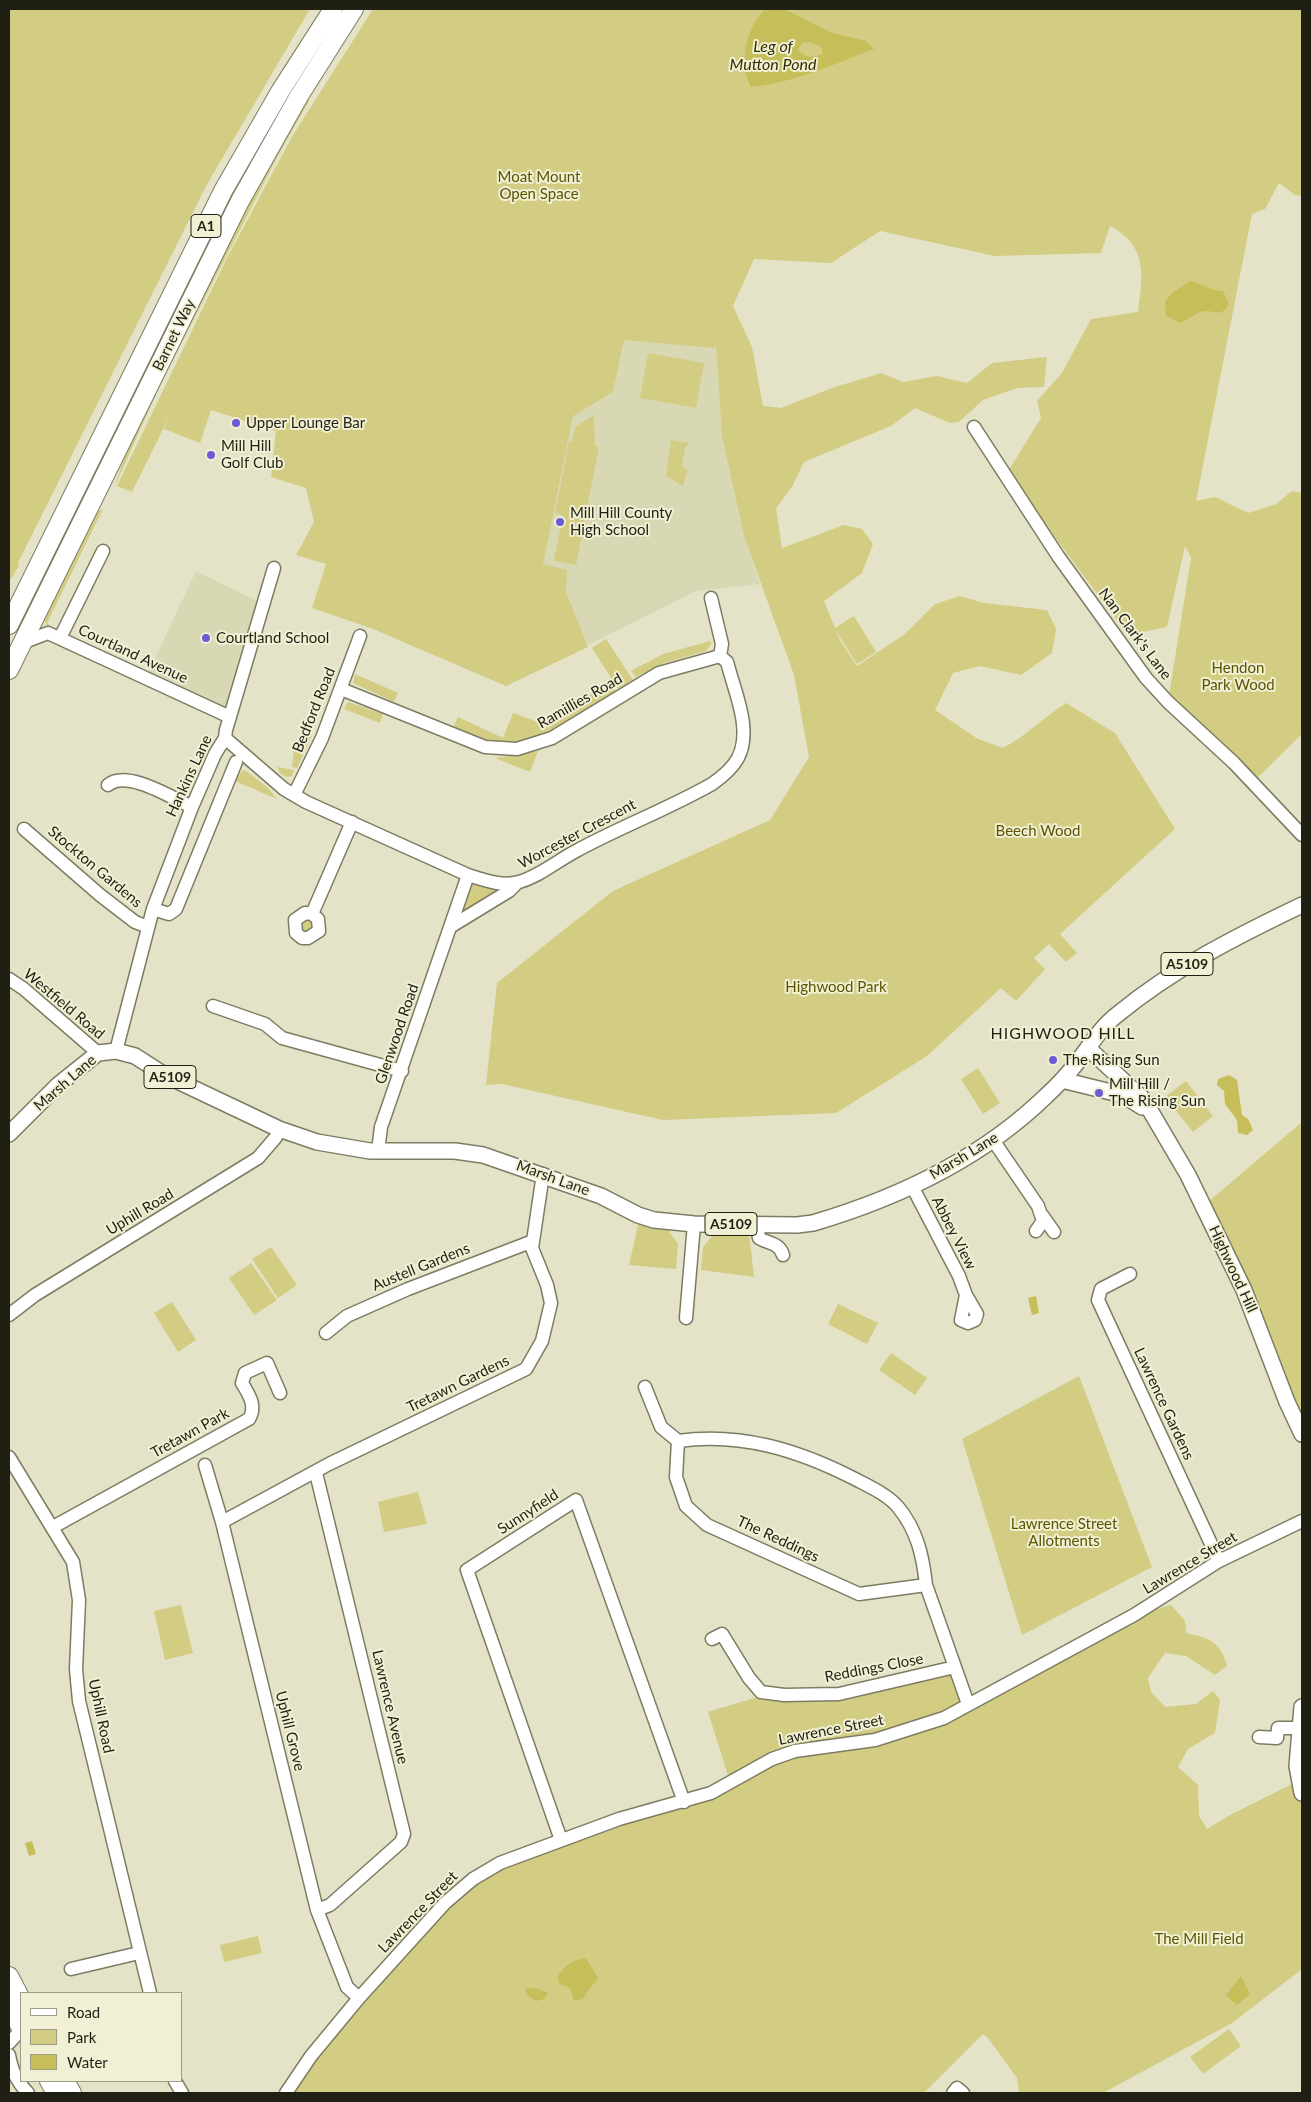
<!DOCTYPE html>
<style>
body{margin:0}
#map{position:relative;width:1311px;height:2102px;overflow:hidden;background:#e4e3c7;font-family:Lato,sans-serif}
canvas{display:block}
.frame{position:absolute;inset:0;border:10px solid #1f1f14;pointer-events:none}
.legend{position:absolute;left:20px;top:1992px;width:162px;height:90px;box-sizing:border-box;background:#f1f0d4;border:1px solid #9d9c87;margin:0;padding:6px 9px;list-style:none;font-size:15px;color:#1f1f14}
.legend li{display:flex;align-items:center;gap:10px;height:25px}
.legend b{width:25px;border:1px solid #9d9c87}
</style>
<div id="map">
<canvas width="1311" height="2102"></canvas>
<div class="frame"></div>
<ul class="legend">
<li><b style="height:6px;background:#fff"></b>Road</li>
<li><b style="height:14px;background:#d2cd83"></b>Park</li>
<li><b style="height:14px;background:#c6be58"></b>Water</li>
</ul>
</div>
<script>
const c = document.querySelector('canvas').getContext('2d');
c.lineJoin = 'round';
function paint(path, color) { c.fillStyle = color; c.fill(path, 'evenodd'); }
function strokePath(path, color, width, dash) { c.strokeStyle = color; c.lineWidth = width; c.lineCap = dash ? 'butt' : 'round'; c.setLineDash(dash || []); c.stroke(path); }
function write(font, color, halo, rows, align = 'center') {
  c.font = font + ' Lato,sans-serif'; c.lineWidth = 4; c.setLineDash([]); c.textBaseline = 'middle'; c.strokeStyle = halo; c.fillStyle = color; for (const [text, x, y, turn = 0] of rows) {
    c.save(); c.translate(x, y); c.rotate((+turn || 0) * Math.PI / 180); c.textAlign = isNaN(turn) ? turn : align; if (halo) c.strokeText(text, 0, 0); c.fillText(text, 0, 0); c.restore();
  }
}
paint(new Path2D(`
 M624,340L716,346L722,437L744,536L760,584L696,591L506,686L379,632L383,509L613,392Z
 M196,571L259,602L226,709L148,673Z`), '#d9d8b5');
paint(new Path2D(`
 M9,9H310L206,186L18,563L19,566L9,582Z
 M373,9H1302V196L1295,195L1279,183L1265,209L1252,214L1196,501L1215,497L1248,513L1276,504L1292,491L1302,493V734L1251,784L1168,702L1191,558L1185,546L1167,627L1128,635L1007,473L1041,418L1037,401L1062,373L1091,319L1138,312C1143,275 1148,246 1110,226L1101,253L995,256L880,231L831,263L754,259L733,306L752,347L763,406L781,408L832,388L881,373L903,382L937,376L967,383L992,363L1047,357L1044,387L1017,388L983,400L959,422L950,423L915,408L891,426L804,462L792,487L776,508L782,548L844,525L862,529L873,544L862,573L824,601L835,628L854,616L876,652L857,664L836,631L841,642L857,666L905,634L935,604L960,596L984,603L1047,610L1056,629L1052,653L1021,675L980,666L953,673L935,710L978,739L1003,748C1026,736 1044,717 1066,703L1115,733L1175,829L1060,934L1077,953L1066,962L1049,944L1034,958L1045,969L1016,1001L1001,988L927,1056L836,1113L663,1120L502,1084L486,1085L497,983L613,891L770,820L809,757L794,675L744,536L722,437L716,346L714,348L624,340L613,392L573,416L543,564L567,570L566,592L588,647L506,686L376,630L312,608L326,564L296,555L314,522L306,488L271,477L276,431L211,410L200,443L164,429L170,415L132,492L117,486L227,258L293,135Z
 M308,95L309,101L279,154L162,381L114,488L122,464L142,417L236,224Z
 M648,353L704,363L696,408L640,398Z
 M594,415L595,446L599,447L576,565L554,561L563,515L555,513L569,441L572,442L575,427Z
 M671,440L690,443L685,448L682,466L688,470L683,486L666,476Z
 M103,509L47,623L49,625L48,628L43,618L95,513Z
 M606,639L633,680L618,689L592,648Z
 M710,641L712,643L706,651L664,663L636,677L631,671L663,654Z
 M355,674L398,693L394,702L353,683Z
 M608,683L616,691L531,742H501L499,746L453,728L458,717L503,738L513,713L543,724L546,716L556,717Z
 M348,702L383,714L380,723L344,709Z
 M302,731L312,735L297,768L292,767L294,750Z
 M538,751L530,772L495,758Z
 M277,767L294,770L292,776L286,777L280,773Z
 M245,770L267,787L277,799L235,781L242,771Z
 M473,884L501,889L464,912L460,913L469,887Z
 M301,919H312L314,928L307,933L301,931Z
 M978,1068L1000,1103L983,1114L961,1079Z
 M1186,1081L1213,1116L1193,1132L1165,1097Z
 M1302,1122V1419C1270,1347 1248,1270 1208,1202Z
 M639,1221L666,1227L678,1244L676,1269L629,1265Z
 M717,1230L749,1232L754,1277L701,1270L703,1247Z
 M271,1247L297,1285L278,1298L252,1259Z
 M251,1263L277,1300L254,1315L229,1278Z
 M172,1302L196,1340L178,1352L154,1313Z
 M838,1304L878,1323L867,1344L828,1324Z
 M891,1353L927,1378L915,1395L879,1370Z
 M1079,1376L1152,1567L1022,1635L962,1439Z
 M418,1492L427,1524L384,1532L378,1502Z
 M181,1605L193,1653L165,1660L154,1611Z
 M1171,1605L1185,1621L1186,1633C1209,1638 1220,1641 1227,1666L1215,1675L1186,1656L1165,1653L1148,1678L1151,1692L1165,1707L1196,1704L1213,1691L1220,1700L1215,1733L1188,1749L1178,1767L1198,1785L1199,1816L1207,1829L1230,1815L1300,1780L1302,1786V1969L1232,2023L1103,2093H1019L1017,2078L988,2038L983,2034L924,2093H286L311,2056L473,1879L730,1782L708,1712L754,1698L840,1694L951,1672L963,1706L1134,1615Z
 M258,1936L262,1953L224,1962L220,1945Z
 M1229,2029L1241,2046L1203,2074L1190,2057Z`), '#d2cd83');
paint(new Path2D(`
 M765,9H784L832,33L866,41L874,49C834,64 793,83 751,87C738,62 746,29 765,9ZM809,42L821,47L823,54C812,58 806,58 798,50L802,43Z
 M1190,281C1202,284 1211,291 1223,291L1229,304C1220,321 1211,306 1198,313C1191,316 1188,320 1180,323L1166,316L1165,302L1171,294Z
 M1229,1075L1237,1080L1242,1115L1248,1119L1253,1130L1247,1135L1238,1133L1237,1120L1225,1104L1224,1091L1217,1085L1218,1079Z
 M1036,1296L1039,1313L1032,1315L1028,1298Z
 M32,1841L36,1854L29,1856L25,1843Z
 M586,1958L598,1978C593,1986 587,1990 583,1999L574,2001L570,1988L560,1984L557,1978C564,1965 572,1960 586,1958Z
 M1241,1976L1250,1994L1237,2005L1226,1995Z
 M535,1988L548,1993L544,1999L536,2001L527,1995L525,1989Z`), '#c6be58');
const minor = new Path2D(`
 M974,427L1058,556L1146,678L1168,702L1234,763L1302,835
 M711,598L722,644L720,656
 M60,638L103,551
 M22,643L48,633L230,717
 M341,689L485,747L517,749L552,738L659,673L720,656
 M225,738L284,789L306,802L468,875C484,880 502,887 519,882C540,876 557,861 576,851C620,827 668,809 712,784C722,777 732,769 738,758C752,731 736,695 729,669L727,662L720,656
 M108,785C127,769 172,798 192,807
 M294,795L322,738L360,636
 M24,829L100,895L135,922L148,927
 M153,909L169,914L176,909L236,762
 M312,914L305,913L295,920L296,933L302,938H308L319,931L318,919L312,914L352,822
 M450,927L509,891L517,883
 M9,979L24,989L98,1053
 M213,1006L265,1024L282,1038L402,1071
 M116,1051L153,909L192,807L215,754L225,738L226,730L274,568
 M993,1140L1038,1206L1043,1221L1036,1231
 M378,1151L381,1127L468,875
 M912,1186L959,1276L966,1295L961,1320L968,1323L975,1320L977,1314L966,1295
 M1042,1215L1054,1232
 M757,1225L759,1238C768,1244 779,1242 783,1255
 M1130,1274L1101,1289L1098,1300L1219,1561
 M9,1315L35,1295L258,1158L276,1137L279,1129
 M686,1318L694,1224
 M326,1333L347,1316L408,1289L533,1241
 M645,1387L661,1427L678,1441L676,1477L686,1506L707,1525L859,1594L926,1585L968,1704
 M678,1441C740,1432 798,1450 853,1478C868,1486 887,1494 898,1507C917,1530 923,1556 926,1585
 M9,1457L73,1562L79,1600L76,1669L79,1701L150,1993
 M205,1465L222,1522L317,1910L347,1987L359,1998
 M316,1473L404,1834L401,1842L330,1905L317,1910
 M222,1522L329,1464L526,1369L542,1341L551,1303L547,1285L532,1248L543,1174
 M53,1527L249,1419C257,1406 249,1395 242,1383L245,1373L267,1363L280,1393
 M712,1639L722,1634L749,1678L761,1692L784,1695L839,1694L955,1667
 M1259,1737L1277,1738L1278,1728H1299
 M561,1840L467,1570L576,1500L684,1802
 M71,1969L139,1953
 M9,2043L21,2030
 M9,2055C12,2071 17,2082 28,2093
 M175,2081L182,2093
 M286,2093L311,2056L359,1998L445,1903L473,1879L500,1863L619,1819L711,1793L772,1759L795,1751L875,1740L944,1718L1134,1615L1219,1561L1302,1521
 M953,2093L957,2088L963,2093`);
const major = new Path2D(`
 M1088,1048L1144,1100L1188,1175L1244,1290L1287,1402L1302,1434
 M1062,1080L1123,1095L1142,1107
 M9,1134L58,1085L98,1053L116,1051L135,1056L163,1074L279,1129L317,1142L370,1151H455L483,1155L601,1196L638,1215L654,1220L694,1224L797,1225L813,1223C898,1198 982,1158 1046,1096C1058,1085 1069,1073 1079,1060C1091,1044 1102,1026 1118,1014C1174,968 1237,936 1302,905
 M1302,1707L1297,1766L1302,1793`);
const highway = new Path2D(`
 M9,625L223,191L281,90L333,9
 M9,670L240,201L299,96L354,9
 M9,1976L21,1999
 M9,2005L21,2028
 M49,2081L56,2093
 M65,2081L72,2093`);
strokePath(minor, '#7d7c63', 15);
strokePath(major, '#7d7c63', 18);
strokePath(highway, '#7d7c63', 20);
strokePath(minor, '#fff', 12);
strokePath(major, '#fff', 15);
strokePath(highway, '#fff', 18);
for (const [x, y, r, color] of [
 [236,423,5,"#6b5bd5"],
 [211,455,5,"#6b5bd5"],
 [560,522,5,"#6b5bd5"],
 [206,638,5,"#6b5bd5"],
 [1053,1060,5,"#6b5bd5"],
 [1099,1093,5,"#6b5bd5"]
]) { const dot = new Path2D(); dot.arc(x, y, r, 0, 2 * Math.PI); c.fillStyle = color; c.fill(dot); strokePath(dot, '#f1f0d4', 2); }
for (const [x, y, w] of [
 [206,226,30],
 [1187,964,52],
 [170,1077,52],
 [731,1224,52]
]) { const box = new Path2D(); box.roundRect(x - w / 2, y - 11.5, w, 23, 4); c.fillStyle = '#f1f0d4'; c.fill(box); strokePath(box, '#1f1f14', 1); }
write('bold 14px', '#1f1f14', null, [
 ["A1",206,226],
 ["A5109",1187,964],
 ["A5109",170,1077],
 ["A5109",731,1224]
]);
write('15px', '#5a5401', '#f1f0d4', [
 ["Moat Mount",539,177],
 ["Open Space",539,194],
 ["Hendon",1238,668],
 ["Park Wood",1238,685],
 ["Beech Wood",1038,831],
 ["Highwood Park",836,987],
 ["Lawrence Street",1064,1524],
 ["Allotments",1064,1541],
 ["The Mill Field",1199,1939]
]);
write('15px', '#1f1f14', '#f1f0d4', [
 ["Barnet Way",174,335,-64],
 ["Nan Clark's Lane",1135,634,53],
 ["Courtland Avenue",133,654,25],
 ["Ramillies Road",580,701,-30],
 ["Bedford Road",314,710,-68],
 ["Hankins Lane",189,776,-65],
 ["Worcester Crescent",577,834,-28],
 ["Stockton Gardens",95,867,40],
 ["Westfield Road",64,1004,40],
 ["Glenwood Road",397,1034,-71],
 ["Marsh Lane",65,1083,-41],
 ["Marsh Lane",964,1156,-31],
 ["Marsh Lane",553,1178,20],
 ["Uphill Road",140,1212,-31],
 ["Abbey View",954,1233,63],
 ["Austell Gardens",421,1267,-22],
 ["Highwood Hill",1233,1269,65],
 ["Tretawn Gardens",458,1384,-26],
 ["Lawrence Gardens",1164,1404,65],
 ["Tretawn Park",190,1433,-29],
 ["Sunnyfield",528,1512,-33],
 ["The Reddings",778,1539,25],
 ["Lawrence Street",1190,1563,-31],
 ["Reddings Close",874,1668,-11],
 ["Lawrence Avenue",390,1707,77],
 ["Uphill Road",101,1716,78],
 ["Lawrence Street",831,1730,-11],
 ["Uphill Grove",290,1731,76],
 ["Lawrence Street",418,1912,-46]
]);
write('15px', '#1f1f14', '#f1f0d4', [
 ["Upper Lounge Bar",246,423],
 ["Mill Hill",221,446],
 ["Golf Club",221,463],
 ["Mill Hill County",570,513],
 ["High School",570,530],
 ["Courtland School",216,638],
 ["The Rising Sun",1063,1060],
 ["Mill Hill /",1109,1084],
 ["The Rising Sun",1109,1101]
], 'left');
write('italic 16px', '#312e01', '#f1f0d4', [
 ["Leg of",773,47],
 ["Mutton Pond",773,65]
]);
c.letterSpacing = '1px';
write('16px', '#1f1f14', '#f1f0d4', [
 ["HIGHWOOD HILL",1063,1034]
]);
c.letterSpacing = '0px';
</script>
